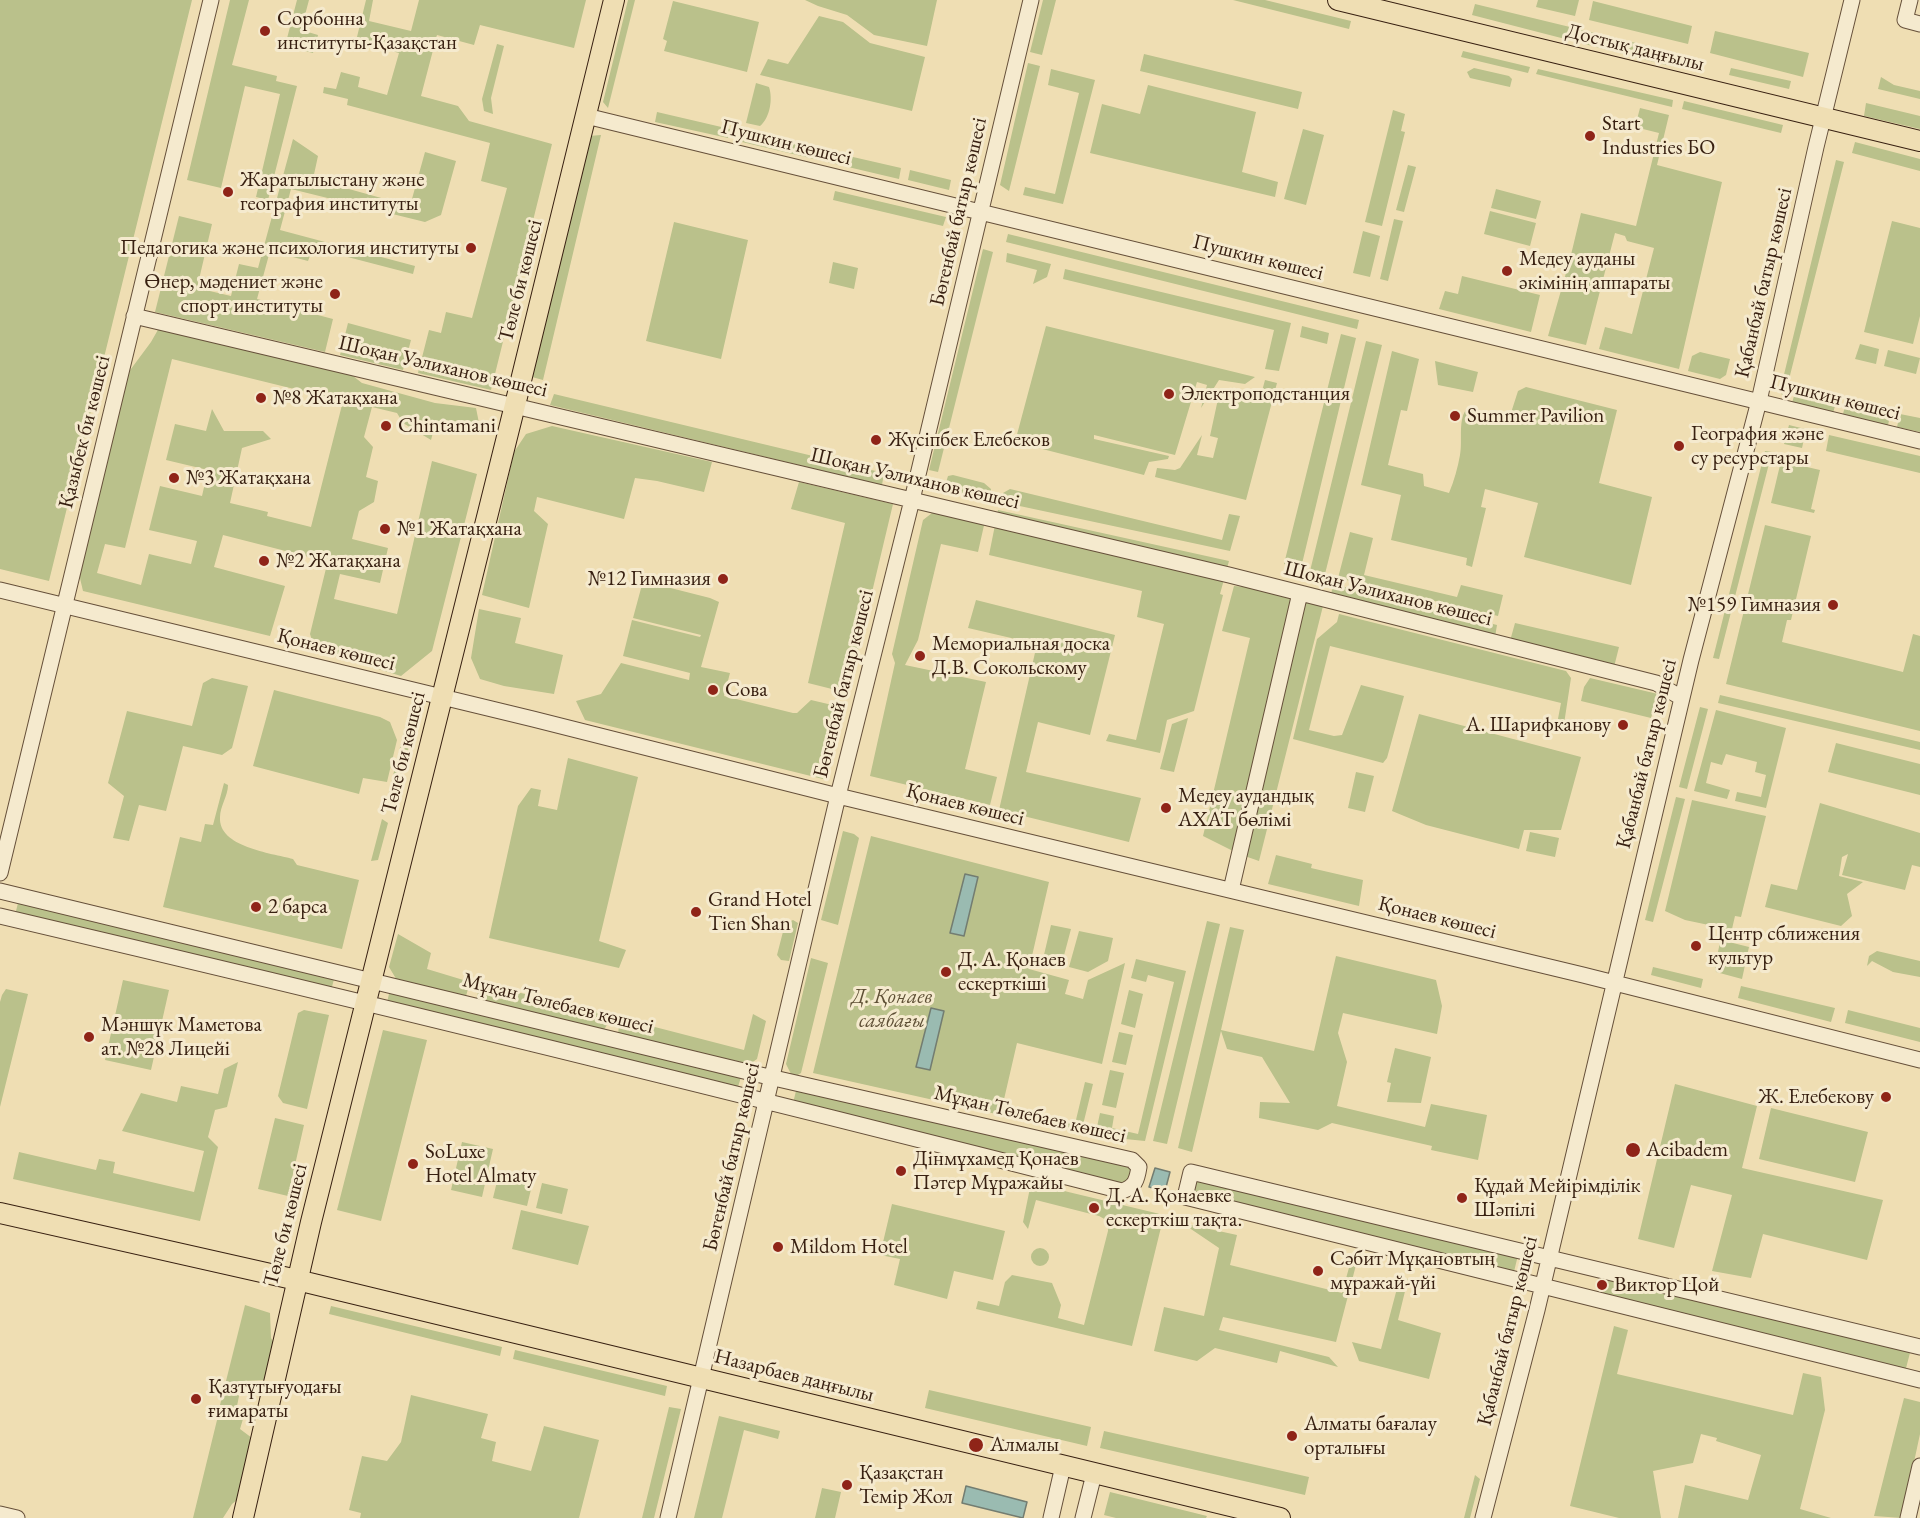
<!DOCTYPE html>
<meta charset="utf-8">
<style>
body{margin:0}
canvas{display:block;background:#efdeb3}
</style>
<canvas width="1920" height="1518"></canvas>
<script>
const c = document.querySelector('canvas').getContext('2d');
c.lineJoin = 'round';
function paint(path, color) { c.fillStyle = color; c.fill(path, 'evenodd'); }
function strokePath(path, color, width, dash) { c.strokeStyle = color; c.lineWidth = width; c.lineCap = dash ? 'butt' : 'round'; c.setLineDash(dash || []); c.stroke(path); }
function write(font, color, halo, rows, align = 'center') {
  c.font = font + ' "EB Garamond",serif'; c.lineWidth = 6; c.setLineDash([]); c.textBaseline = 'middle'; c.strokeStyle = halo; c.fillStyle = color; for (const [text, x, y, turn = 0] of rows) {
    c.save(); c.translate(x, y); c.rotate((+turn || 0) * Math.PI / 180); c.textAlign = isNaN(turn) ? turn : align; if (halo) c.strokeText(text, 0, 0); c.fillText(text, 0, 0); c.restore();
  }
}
paint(new Path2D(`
 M0,0H192L49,581L0,569Z
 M230,0H249L232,65L277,76L276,81L297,86L268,200L256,197L280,94L245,86L221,188L187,180Z
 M297,0H309L301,30L318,35L313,53L285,46Z
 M366,0H373L369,21L411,31L419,0H586L574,48L480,25L474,45L437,35L421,96L458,106L469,121L552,144L491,390L418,373L429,330L441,333L446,312L472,318L507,188L481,181L490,143L347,105L348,99L323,93L324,87L336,89L341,72L360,77L358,87L387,95L399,53L356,41Z
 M628,0H635L608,108L603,102Z
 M805,0H937L927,46L874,35L847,15L818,6Z
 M1043,0H1056L1042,55L1030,52Z
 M1233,0H1265L1351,21L1349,29Z
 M1538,0H1579L1575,16L1536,7Z
 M673,1L759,22L747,72L664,51L667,41L663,39Z
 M1593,1L1692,26L1688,44L1589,20Z
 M1475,4L1669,51L1666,65L1472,15Z
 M819,16L843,22L870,43L925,57L912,111L760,75L768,59L788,64Z
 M1715,31L1809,53L1803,77L1710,53Z
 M497,44L504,46L491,98L493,114L484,111L482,99Z
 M1463,51L1530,67L1528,73L1461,57Z
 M1144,54L1302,92L1298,109L1140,71Z
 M1028,63L1040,66L1009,191L1000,185Z
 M1474,68L1509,76L1512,79L1510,87L1470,78L1467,72Z
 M1731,68L1791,81L1789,89L1729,75Z
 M1051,69L1095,80L1063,204L1023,195L1025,187L1055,194L1079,93L1048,85Z
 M1538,69L1673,100L1672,107L1536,74Z
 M1881,77L1894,85L1920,91V99L1878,89Z
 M756,83L769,87C773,99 770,118 760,126L746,123Z
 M1148,85L1256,112L1242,172L1278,182L1275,197L1090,153L1102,104L1140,114Z
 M1684,101L1783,125L1781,133L1682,109Z
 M1866,103L1920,116V129L1864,116Z
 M1640,108L1669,115L1657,165L1722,182L1679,369L1599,349L1605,327L1632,334L1654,248L1627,241L1625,236L1615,233L1586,345L1548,336L1570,259L1581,213L1636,226L1659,133L1635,127Z
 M1393,110L1405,114L1401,131L1405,132L1382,226L1365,222Z
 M657,112L730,129L728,138L655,122Z
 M1303,129L1324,135L1306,205L1284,199Z
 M744,132L901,168L899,179L742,142Z
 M601,135L543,380L532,377L589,136Z
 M293,139L318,156L313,179L410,206L425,152L456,161L441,215L425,222L291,189L280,230L415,266L413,274L313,248L308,261L270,251L257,299L333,319L325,352L155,312L179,216L212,224L197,288L231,296L239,264L258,268Z
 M1855,142L1920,159V171L1852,153Z
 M1836,160L1844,162L1784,399L1780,391Z
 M1408,165L1416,167L1404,212L1396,210Z
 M910,170L951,180L949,190L908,180Z
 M1496,189L1541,201L1536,219L1491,208Z
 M835,191L946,217L943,226L833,200Z
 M1490,211L1536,223L1530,246L1484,234Z
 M1394,219L1403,221L1388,281L1380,279Z
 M1892,221L1920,228V316L1913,344L1864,332Z
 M674,222L748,240L721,359L646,341Z
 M1363,231L1380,236L1370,277L1353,273Z
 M1008,234L1359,320L1357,329L1006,242Z
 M983,249L993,252L938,472L929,470Z
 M1007,253L1051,264L1047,277L1033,284L1037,270L1006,262Z
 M833,262L858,268L854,289L829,283Z
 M1065,269L1291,323L1279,371L1265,369L1274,330L1063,279Z
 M1462,276L1540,295L1531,332L1439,309L1445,291L1458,294Z
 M348,323L411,340L403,370L340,355Z
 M1046,326L1255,377L1245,384L1219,380L1201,408L1207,385L1197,382L1175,455L1094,435V439L1169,456L1168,459L1149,462L1144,475L1015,442Z
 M1302,326L1329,333L1327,344L1300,337Z
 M159,328L353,376L362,383L435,403L476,408L479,423L472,435H466L462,431L435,425L431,440L403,423L397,413L372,407L364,437L373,447L366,477L378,481L374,502L359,511L352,539L388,548L380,583L340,574L334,599L397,614L432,461L477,474L432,651L401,676L315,650L310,634L330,552L313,558L223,535L214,567L285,586L270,636L83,591L79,574L128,373L151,342ZM172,359L343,401L311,527L267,516L268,512L230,503L242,448L271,439L263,431H224L212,409L206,431L175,424L166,460L208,470L202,496L160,486L149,530L197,541L191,564L149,554L141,585L97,573L105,544L125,548Z
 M1341,334L1356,338L1301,568L1284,564Z
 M1366,341L1382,345L1325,574L1310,571Z
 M1860,344L1879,349L1876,364L1855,359Z
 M1888,350L1920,358L1916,374L1884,366Z
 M1392,351L1419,359L1407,411L1401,410L1388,465L1423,474L1424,486L1449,493C1454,481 1458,467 1460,455C1463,440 1457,419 1468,407L1509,419L1518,391L1526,387L1617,410L1599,483L1652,497L1631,585L1524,557L1538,503L1485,489L1481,507L1486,508L1472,567L1466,565L1467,558L1391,540L1401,495L1361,485Z
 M1700,352L1730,359L1726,375L1720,379L1688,371L1692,356Z
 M1435,361L1478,372L1473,392L1438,385Z
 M1265,380L1277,383L1246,500L1155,477L1157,468L1175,470L1180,468L1202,435L1197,455L1213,458L1218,438L1210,436L1218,399L1225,392L1254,398L1262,391Z
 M1796,389L1837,399L1833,413L1792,403Z
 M554,394L884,473L882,485L550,405Z
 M1846,402L1891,412L1888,425L1843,414Z
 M1900,414L1920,418V432L1897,427Z
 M1789,425L1817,432L1815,441L1804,439L1802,448L1784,444Z
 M552,426L712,462L704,492L657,481L635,478L624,519L537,497L534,511L548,524L529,608L482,595L514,452L526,434Z
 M1829,435L1920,456V473L1826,451Z
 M1765,451L1772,452L1719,659L1713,658Z
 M1781,461L1820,470L1811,509L1815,510L1814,513L1771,503Z
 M953,475L984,483L991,489L990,500L944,489L948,476Z
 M799,482L893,504L848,693L808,683L845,523L791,509Z
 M1010,489L1222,540L1229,514L1240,516L1230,551L1001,502L1003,493Z
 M998,510L1229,561L1220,594L1223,595L1194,711L1167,720L1160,753L1106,741L1109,734L1136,740L1164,624L1137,617L1142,591L989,555Z
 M932,513L985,521L978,552L941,544L918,640L905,665L986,682L965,769L997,777L990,805L870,776L895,663L892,654L923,520Z
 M1765,525L1811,536L1791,620H1787L1782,642L1903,672L1913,634L1920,636V731L1726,684Z
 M1350,532L1373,538L1364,575L1457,597L1461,585L1503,595L1498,616L1338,578Z
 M643,581L710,598L719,602L701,667L730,673L724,696L793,713H797L811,700L845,708L827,780L585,720L576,701L601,694L621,663L689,680L690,673L623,656L632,620L700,637L701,635L633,618Z
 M1333,584L1497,625L1495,637L1331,595Z
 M1234,586L1246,587L1323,606L1259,861L1239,854L1203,836L1250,638L1222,631Z
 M976,600L1115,635L1090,735L1038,722L1026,772L1141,798L1129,842L999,810L1037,644L968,628Z
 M479,609L521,618L515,643L563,655L554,694L504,686L480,679L471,658Z
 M1339,614L1566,671L1571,678L1564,724H1557L1561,703L1330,646L1309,730L1334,736L1342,735L1361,685L1404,696L1387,758L1383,763L1293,739L1317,639L1337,622Z
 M1515,623L1619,647L1614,667L1510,641Z
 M212,678L248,686L232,748L222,755L183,746L166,811L139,805L129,841L113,838L124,796L108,783L127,711L192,726L203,683Z
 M1590,678L1658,694L1651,718L1581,701L1584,687Z
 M274,690L380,717L390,722L397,740L387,782L363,778L359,794L253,766Z
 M1720,695L1920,742V750L1718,703Z
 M1700,707L1708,709L1687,789L1679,787Z
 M1716,710L1786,728L1766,808L1735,801L1737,792L1761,797L1766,775L1755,772L1757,762L1726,754L1722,765L1711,762L1706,783L1730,790L1727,799L1694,791Z
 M1419,714L1581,757L1561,830H1524L1519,849L1426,825L1392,811Z
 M1188,718L1174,772L1160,769L1172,724Z
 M406,723L414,728L396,796L387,800Z
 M1836,743L1920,764V795L1828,772Z
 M568,758L638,777L599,941L626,950L619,968L489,938L518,806L531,788L541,790L538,806L557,810Z
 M1356,772L1374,776L1365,812L1348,808Z
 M224,783L228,785C228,796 220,806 220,817C218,847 271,853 293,859L297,865L359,880L342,949L163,907L180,837L201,842L205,824L213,825Z
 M1676,797L1685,799L1653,922L1645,920Z
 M1692,800L1766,816L1741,917L1735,916L1729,942L1749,947L1742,979L1716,972L1715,966L1723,928L1685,920L1665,911Z
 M1820,803L1920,833V867L1912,865L1905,890L1842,875L1848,854L1842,857L1839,876L1863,882L1847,894L1852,916L1841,926L1765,907L1771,884L1797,890Z
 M382,819L388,823L378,860L371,861Z
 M843,831L854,834L859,838L838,925L821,920Z
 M1530,832L1559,838L1555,857L1526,851Z
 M871,836L1049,882L1029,969L1069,980L1065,994L1083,999L1088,980L1125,963L1102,1064L1017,1043L1002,1108L1075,1124L1085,1082L1093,1084L1081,1133L813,1073Z
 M1276,855L1312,864L1311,868L1363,880L1359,906L1268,884Z
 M20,895L336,972L330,994L14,919Z
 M793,920L798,923L789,961L781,960L777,955L785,924Z
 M1207,921L1220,924L1167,1144L1153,1141Z
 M1051,925L1071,929L1062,963L1043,959Z
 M1230,927L1244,930L1221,1030L1314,1051L1336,956L1436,980L1442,1006L1437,1034L1343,1013L1338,1033L1347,1062L1337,1106L1425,1127L1431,1104L1487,1115L1478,1160L1431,1150L1432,1146L1332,1123L1318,1130L1259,1118L1260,1102L1290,1103L1262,1057L1227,1049L1221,1031L1192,1152L1178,1148Z
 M1079,931L1113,938L1108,961L1088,972L1069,967Z
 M398,934L431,953L427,969L470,982L464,1003L743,1071L736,1093L386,1007L391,985L398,982L389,967Z
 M1877,951L1920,961V977L1893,972L1872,961L1867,966L1869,956Z
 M811,958L828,963L801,1073L793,1078L786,1064Z
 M1136,959L1186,971L1145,1141L1095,1136L1100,1113L1114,1116L1112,1128L1138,1134L1174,982L1148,975L1146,982L1131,978Z
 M1653,967L1703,979L1701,988L1651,975Z
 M123,980L169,990L151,1070L105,1060Z
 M480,983L607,1014L609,1022L603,1031L476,1001Z
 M1741,986L1835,1008L1831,1022L1738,998Z
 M6,989L28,994L0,1107V1002L2,995Z
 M1129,990L1143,994L1135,1028L1121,1024Z
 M304,1010L329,1015L307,1109L283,1103L278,1096L298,1013Z
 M1848,1010L1920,1028V1042L1845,1023Z
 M753,1014L766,1021L757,1059L750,1064L618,1034L620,1018L744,1050Z
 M383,1030L427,1040L381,1221L337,1210Z
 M1119,1032L1133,1035L1126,1065L1112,1062Z
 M1395,1048L1431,1057L1421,1103L1387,1102L1391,1083L1387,1082Z
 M238,1062L227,1107L215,1110L208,1137L218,1147L200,1221L13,1179L19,1152L96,1170L99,1159L115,1162L113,1173L194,1192L204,1151L122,1131L141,1093L177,1102L181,1086L218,1094L224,1069Z
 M1110,1070L1124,1073L1116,1108L1102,1105Z
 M1675,1084L1757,1106L1742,1168L1883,1200L1867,1260L1763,1234L1751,1278L1712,1271L1732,1195L1691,1185L1674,1248L1638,1239Z
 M797,1087L1134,1167L1131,1181L1122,1185L793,1103Z
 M1771,1108L1868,1132L1855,1182L1759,1159Z
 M275,1118L304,1125L288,1196L258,1189Z
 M462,1142L493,1149L482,1197L451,1190Z
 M499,1173L533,1181L527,1206L493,1198Z
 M1198,1174L1519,1251L1512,1280L1191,1199Z
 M542,1183L568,1189L562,1214L536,1208Z
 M1031,1183L1164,1215L1132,1346L976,1309L978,1301L999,1306L1005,1282L1012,1275L1052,1283L1061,1305L1058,1318L1084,1325L1108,1231V1221L1099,1216L1036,1200L1028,1229L1023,1222Z
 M892,1204L1005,1231L993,1280L954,1271L947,1299L894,1285L900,1259L880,1255Z
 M521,1210L589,1226L578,1265L512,1249Z
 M1182,1223L1237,1235L1230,1265L1342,1293L1350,1264L1356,1265L1336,1342L1223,1317L1219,1330L1329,1357L1338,1367L1280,1351L1277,1363L1215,1348L1197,1361L1154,1351L1164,1307L1204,1316L1219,1248Z
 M1031 1257a9 9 0 1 1 18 0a9 9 0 1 1-18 0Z
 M1609,1272L1912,1345L1904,1376L1600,1301Z
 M1400,1277L1408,1279L1398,1320L1441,1333L1429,1379L1359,1361L1352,1342L1381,1349Z
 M245,1305L270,1313L271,1338L277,1348L268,1380L242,1381L236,1411L220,1405Z
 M331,1306L502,1347L500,1356L329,1314Z
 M1614,1326L1628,1330L1617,1374L1793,1415L1803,1373L1821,1377L1825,1410L1800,1509L1831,1518H1678L1685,1485L1748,1500L1761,1455L1716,1441L1717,1438L1701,1434L1693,1463L1653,1471L1661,1518H1619L1570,1506Z
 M515,1350L667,1386L665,1396L513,1359Z
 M929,1390L1091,1427L1087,1446L925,1408Z
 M411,1395L488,1414L481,1438L496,1442L492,1461L531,1471L544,1426L599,1440L579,1518H360L361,1513L349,1510L362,1456L387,1461L401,1442Z
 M1904,1398L1920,1402V1434L1902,1518L1874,1516Z
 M669,1407L681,1409L654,1518H642Z
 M218,1416L243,1419L240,1429L252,1438L237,1500L232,1504L223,1518H193Z
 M719,1416L780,1431L778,1439L744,1430L722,1518H694Z
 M1104,1431L1309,1477L1305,1495L1100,1448Z
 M1475,1475L1480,1479L1470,1518H1464Z
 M822,1488L841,1492L835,1518H815Z
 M1110,1492L1207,1516L1206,1518H1116L1104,1515Z`), '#bac18b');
const water = new Path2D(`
 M965,874L978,877L964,936L950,933Z
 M931,1008L944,1011L930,1070L916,1067Z
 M1155,1168L1170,1172L1165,1191L1149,1187Z
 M966,1486L1027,1502L1023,1518L962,1503Z`);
paint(water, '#9abbb1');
strokePath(water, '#737d71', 1.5);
const minor = new Path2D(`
 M1910,0L1905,20L1920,24
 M586,116L1920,441
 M134,316L1229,575L1656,683L1682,698
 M0,590L533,719L838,796L1583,975L1920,1060
 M0,873L211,0
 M1231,890L1300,593
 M0,891L752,1073L1132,1160L1139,1167C1137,1180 1135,1187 1122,1191C749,1096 375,1004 0,916
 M1920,1347L1191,1172L1185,1197L1920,1380
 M0,1514L17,1518
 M668,1518L838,796L912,500L1031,0
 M1051,1518L1063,1466
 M1083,1518L1094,1474
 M1483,1518L1537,1310L1691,660L1759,401L1816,147L1852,0
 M1908,1518L1920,1466`);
const major = new Path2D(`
 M1338,0L1920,141
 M0,1213L297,1280L1280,1518
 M243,1518L311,1222L515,405L614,0`);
strokePath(minor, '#66503a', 17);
strokePath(major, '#382011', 22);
strokePath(minor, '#f5eace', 15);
strokePath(major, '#efdeb3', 20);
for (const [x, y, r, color] of [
 [265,31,6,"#8f2418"],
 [1590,136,6,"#8f2418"],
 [228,192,6,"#8f2418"],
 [471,248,6,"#8f2418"],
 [1507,271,6,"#8f2418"],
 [335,294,6,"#8f2418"],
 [1169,394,6,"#8f2418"],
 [261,398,6,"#8f2418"],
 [1455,416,6,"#8f2418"],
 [386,426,6,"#8f2418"],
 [876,440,6,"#8f2418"],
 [1679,446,6,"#8f2418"],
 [174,478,6,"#8f2418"],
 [385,529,6,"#8f2418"],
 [264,561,6,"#8f2418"],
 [723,579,6,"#8f2418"],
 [1833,605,6,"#8f2418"],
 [920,656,6,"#8f2418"],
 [713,690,6,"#8f2418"],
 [1623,725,6,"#8f2418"],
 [1166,808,6,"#8f2418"],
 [256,907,6,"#8f2418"],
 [696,912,6,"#8f2418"],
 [1696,946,6,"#8f2418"],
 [946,972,6,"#8f2418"],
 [89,1037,6,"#8f2418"],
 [1886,1097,6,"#8f2418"],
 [1633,1150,8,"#8f2418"],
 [413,1164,6,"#8f2418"],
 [901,1171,6,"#8f2418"],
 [1462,1198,6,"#8f2418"],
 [1094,1208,6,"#8f2418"],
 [778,1247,6,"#8f2418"],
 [1318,1271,6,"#8f2418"],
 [1602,1285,6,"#8f2418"],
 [196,1399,6,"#8f2418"],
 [1292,1436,6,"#8f2418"],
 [976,1445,8,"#8f2418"],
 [847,1485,6,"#8f2418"]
]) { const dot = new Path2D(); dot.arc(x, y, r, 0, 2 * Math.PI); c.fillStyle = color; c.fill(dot); strokePath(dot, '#f5eace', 2); }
write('21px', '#382011', '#f5eace', [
 ["Сорбонна",277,19],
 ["институты-Қазақстан",277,43],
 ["Start",1602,124],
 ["Industries БО",1602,148],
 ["Жаратылыстану және",240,180],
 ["география институты",240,204],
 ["Педагогика және психология институты",459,248,"right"],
 ["Медеу ауданы",1519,259],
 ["әкімінің аппараты",1519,283],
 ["Өнер, мәдениет және",323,282,"right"],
 ["спорт институты",323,306,"right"],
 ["Электроподстанция",1181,394],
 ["№8 Жатақхана",273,398],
 ["Summer Pavilion",1467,416],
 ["Chintamani",398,426],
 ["География және",1691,434],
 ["су ресурстары",1691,458],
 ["Жүсіпбек Елебеков",888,440],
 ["№3 Жатақхана",186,478],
 ["№1 Жатақхана",397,529],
 ["№2 Жатақхана",276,561],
 ["№12 Гимназия",711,579,"right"],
 ["№159 Гимназия",1821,605,"right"],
 ["Мемориальная доска",932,644],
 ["Д.В. Сокольскому",932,668],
 ["Сова",725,690],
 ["А. Шарифканову",1611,725,"right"],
 ["Медеу аудандық",1178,796],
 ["АХАТ бөлімі",1178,820],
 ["Grand Hotel",708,900],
 ["Tien Shan",708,924],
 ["2 барса",268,907],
 ["Центр сближения",1708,934],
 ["культур",1708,958],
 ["Д. А. Қонаев",958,960],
 ["ескерткіші",958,984],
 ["Мәншүк Маметова",101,1025],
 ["ат. №28 Лицейі",101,1049],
 ["Ж. Елебекову",1874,1097,"right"],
 ["Acibadem",1646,1150],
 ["SoLuxe",425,1152],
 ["Hotel Almaty",425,1176],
 ["Дінмұхамед Қонаев",913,1159],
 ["Пәтер Мұражайы",913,1183],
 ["Құдай Мейірімділік",1474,1186],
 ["Шәпілі",1474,1210],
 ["Д. А. Қонаевке",1106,1196],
 ["ескерткіш тақта.",1106,1220],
 ["Mildom Hotel",790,1247],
 ["Сәбит Мұқановтың",1330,1259],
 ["мұражай-үйі",1330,1283],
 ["Виктор Цой",1614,1285],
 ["Қазтұтығуодағы",208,1387],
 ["ғимараты",208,1411],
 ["Алматы бағалау",1304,1424],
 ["орталығы",1304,1448],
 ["Алмалы",990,1445],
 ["Қазақстан",859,1473],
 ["Темір Жол",859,1497]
], 'left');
write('21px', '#382011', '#f5eace', [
 ["Достық даңғылы",1635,48,14],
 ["Пушкин көшесі",786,143,14],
 ["Бөгенбай батыр көшесі",959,212,-77],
 ["Пушкин көшесі",1258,258,14],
 ["Төле би көшесі",521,281,-76],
 ["Қабанбай батыр көшесі",1764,283,-77],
 ["Шоқан Уәлиханов көшесі",443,367,13],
 ["Пушкин көшесі",1835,398,14],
 ["Қазыбек би көшесі",85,432,-76],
 ["Шоқан Уәлиханов көшесі",915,479,13],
 ["Шоқан Уәлиханов көшесі",1388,594,14],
 ["Қонаев көшесі",336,650,14],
 ["Бөгенбай батыр көшесі",844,684,-76],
 ["Төле би көшесі",404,753,-76],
 ["Қабанбай батыр көшесі",1647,754,-76],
 ["Қонаев көшесі",965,805,14],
 ["Қонаев көшесі",1437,918,14],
 ["Мұқан Төлебаев көшесі",558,1004,14],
 ["Мұқан Төлебаев көшесі",1030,1115,13],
 ["Бөгенбай батыр көшесі",732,1157,-77],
 ["Төле би көшесі",286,1225,-76],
 ["Қабанбай батыр көшесі",1508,1331,-76],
 ["Назарбаев даңғылы",794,1376,14]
]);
write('italic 21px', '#5f5036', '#f5eace', [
 ["Д. Қонаев",892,997],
 ["саябағы",892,1021]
]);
</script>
